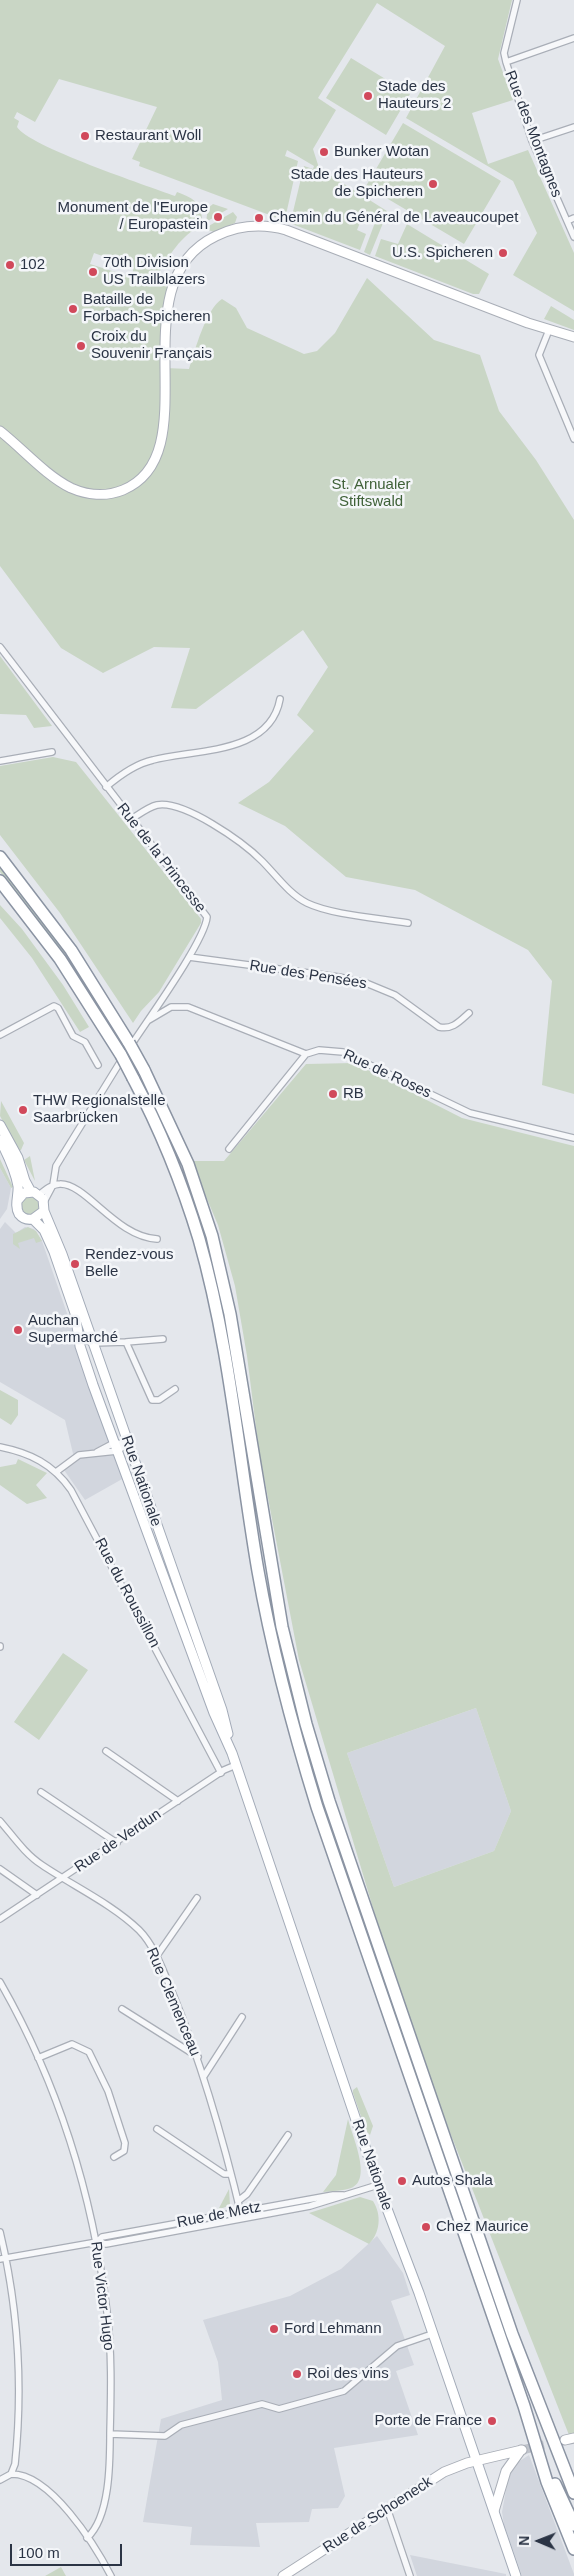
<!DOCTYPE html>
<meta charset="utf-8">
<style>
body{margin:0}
#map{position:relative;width:574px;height:2576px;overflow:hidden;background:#e4e7ec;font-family:Helvetica,sans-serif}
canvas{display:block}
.north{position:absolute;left:514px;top:2516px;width:50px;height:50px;-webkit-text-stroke:4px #f4f6f9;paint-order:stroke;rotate:271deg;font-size:14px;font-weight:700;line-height:20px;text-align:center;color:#2b3445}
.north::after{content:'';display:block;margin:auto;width:18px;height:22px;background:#2b3445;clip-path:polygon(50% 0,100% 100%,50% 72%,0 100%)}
.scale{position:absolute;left:10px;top:2544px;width:112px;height:22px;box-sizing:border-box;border:2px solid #2b3445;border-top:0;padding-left:6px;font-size:15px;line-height:18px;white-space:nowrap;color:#2b3445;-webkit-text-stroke:4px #f4f6f9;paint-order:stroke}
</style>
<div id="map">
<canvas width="574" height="2576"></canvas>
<div class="north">N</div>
<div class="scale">100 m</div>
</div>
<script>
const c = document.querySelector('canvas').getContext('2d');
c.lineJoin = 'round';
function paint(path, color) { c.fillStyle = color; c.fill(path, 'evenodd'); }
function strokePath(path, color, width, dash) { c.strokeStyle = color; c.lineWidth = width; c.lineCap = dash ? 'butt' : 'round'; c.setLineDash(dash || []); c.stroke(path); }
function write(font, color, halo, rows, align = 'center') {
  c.font = font + ' Helvetica,sans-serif'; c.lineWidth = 5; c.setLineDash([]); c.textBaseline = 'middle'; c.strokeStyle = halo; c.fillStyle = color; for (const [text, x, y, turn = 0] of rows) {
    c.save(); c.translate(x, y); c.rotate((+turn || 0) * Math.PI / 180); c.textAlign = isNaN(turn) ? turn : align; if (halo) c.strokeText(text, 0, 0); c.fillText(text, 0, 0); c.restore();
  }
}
paint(new Path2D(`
 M0,1168L11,1188L7,1209L0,1219Z
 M5,1222L16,1233L25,1227L34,1229L42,1241L124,1478L85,1500L64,1470L75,1462L65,1420L0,1382V1229Z
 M476,1708L511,1811L494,1851L394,1887L347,1753Z
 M377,2236L403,2273L410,2295L391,2301L414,2365L396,2371L418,2435L334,2448L345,2496L338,2508L312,2509L309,2522L256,2523L260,2547L190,2545L192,2527L143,2522L161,2419L222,2400L218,2362L203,2320L290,2296L341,2269Z
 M529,2455L574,2574V2576H522L504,2525L502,2512L508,2479L515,2464Z
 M410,2555L506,2574V2576H417Z`), '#d2d6de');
paint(new Path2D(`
 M0,0H512L498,59L513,100L472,113L488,164L528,150L574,253V311L513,275L537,233L513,181L406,118L445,46L377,3L318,98L336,110L313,149L319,168L390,213L386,223H383L370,255L364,252L376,220L363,215L357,230L366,234L360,250L292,224L291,220L304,166L313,169L314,166L287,150L285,156L298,161L285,219L283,220L139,166L140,162L132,159L157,107L59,79L35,122L17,112L14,118L19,121L17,127C28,146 148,186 175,196L177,192C195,199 203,203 202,225C180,236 169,256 157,276L176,279L165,368L189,369C195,350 206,309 222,299L236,308L247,328L304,354L317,351L335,333L367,278L434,340L480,355L499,411L536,460L574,520V1094L542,1085L552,981L528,950L415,890L346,877L285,826L238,803L269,782L314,731L297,715L328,667L303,630L196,709L171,708L190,648L154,647L103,673L61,648L0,566ZM94,253L134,267L131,277L90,264Z
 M351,58L410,94L386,135L326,98Z
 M403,123L501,181L464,244L366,186Z
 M213,204L228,209L206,222L208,208Z
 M233,212L237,217L235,223L214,232L208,230L207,227Z
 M407,224L489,274L479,294H473L375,256L381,239L398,244Z
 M551,306L574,320V330L544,319Z
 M0,656L52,726L34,728L26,715L0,714Z
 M53,757L76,762L201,919V923L159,992L141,1011L133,1023L60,913L0,835V766Z
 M0,865L68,953L99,999H95L65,955L0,872Z
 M0,905L22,929L63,985L89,1027L80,1032L32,958L0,918Z
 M354,1063L462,1118L574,1146V2434L569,2435L420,2056L376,1918L299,1660L259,1451L247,1356L235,1286L218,1225L191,1161H224L306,1064ZM476,1708L511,1811L494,1851L394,1887L347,1753Z
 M1,1101L24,1143L21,1150L19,1151L0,1116Z
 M30,1156L35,1181L24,1160Z
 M0,1159L13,1187L11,1188L0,1168Z
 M21 1206a9 9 0 1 1 18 0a9 9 0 1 1-18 0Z
 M28,1227L36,1231L42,1241L36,1243L34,1238L18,1243L20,1249L13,1244V1234Z
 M0,1390L18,1400V1415L11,1425L0,1418Z
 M18,1459L47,1473L36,1485L47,1498L27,1504L0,1485V1467L16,1464Z
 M63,1653L88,1670L39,1740L14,1722Z
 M357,2087L373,2126L370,2135L366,2131L353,2093V2090Z
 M348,2119C352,2136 373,2180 351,2188C343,2191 332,2191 323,2192L336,2175Z
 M229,2189L230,2205L218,2210Z
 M360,2197L373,2201C382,2215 380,2233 369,2244L309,2213Z
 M61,2567L66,2576H45Z`), '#c9d6c5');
strokePath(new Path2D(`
 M522,2450L565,2440`), '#bfc3cb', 9, [9, 4.5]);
const street = new Path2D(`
 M517,0L504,53L506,62L532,141L574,237
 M506,62L574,38
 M532,141L574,127
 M567,221L574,218
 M549,330L539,355L574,439
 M0,647L207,917C205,941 146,1022 130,1047
 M0,761L52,752
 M106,787C120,775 135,764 153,760C195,749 270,755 280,699
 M130,820C138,815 148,807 157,805C184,800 243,842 262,861C276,875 289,894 307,903C332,915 379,918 408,923
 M189,957L339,977L366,983L395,995L439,1027C452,1030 459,1022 469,1013
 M149,1020L171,1007H188L306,1054L319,1050L343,1052L470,1113L574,1138
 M0,1035L54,1006L58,1008L73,1036L85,1042L98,1065
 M229,1149L306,1054
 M39,1195C45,1190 52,1184 60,1184C86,1183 116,1237 157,1239
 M44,1202L53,1185L56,1166L122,1059
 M79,1337L93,1343L126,1342L152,1400H159L175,1389
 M126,1342L163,1339
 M0,1447C30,1453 53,1464 71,1490L221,1773
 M97,1452L114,1443L128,1444
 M56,1472L79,1455L117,1451L128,1444
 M0,1647V1646
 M106,1751L178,1801
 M41,1792L117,1843
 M0,1821C13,1836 25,1854 42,1865C73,1886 112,1904 139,1930C155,1946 164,1973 173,1994C203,2067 224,2142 242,2218
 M0,1869L37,1895
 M0,1919L224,1770L236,1765
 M156,1957L197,1898
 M0,1982C58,2083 93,2197 107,2312C112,2352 111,2393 110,2433C110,2463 110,2517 87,2538
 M122,2009L198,2057
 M38,2058L72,2044L89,2052L108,2091L125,2143L124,2151L114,2157
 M204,2076L242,2017
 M157,2129L224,2174H231
 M238,2201L247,2194L288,2135
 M0,2232C18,2307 23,2386 15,2464L11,2474L0,2480
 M97,2242L102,2237L333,2195H343
 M0,2259L97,2242L106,2244L310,2206L378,2185
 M110,2434L165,2436L181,2425L262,2404L279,2409L344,2391L397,2346L432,2334
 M11,2474C50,2473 95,2545 111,2576
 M387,2508L410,2576`);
const secondary = new Path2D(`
 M0,431C23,449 45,475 71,488C87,495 106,497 123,490C212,453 115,284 216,236C239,225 261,223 286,230L528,323L574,337
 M565,2440L574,2438
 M494,2511L506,2471L521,2450
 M283,2576L444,2472L467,2463L522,2450`);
const primary = new Path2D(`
 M0,1125L18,1158L25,1181L31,1192
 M0,1140C8,1155 15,1169 18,1186C19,1194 14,1206 19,1214C23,1219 28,1220 33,1219L44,1211L43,1199L34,1192L24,1193L17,1201
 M44,1211L62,1254L222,1710L228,1734
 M33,1219L44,1230L54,1252L75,1313L80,1346L93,1385L214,1713L232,1753L378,2185L419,2293L516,2576`);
const highway = new Path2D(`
 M0,857L71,950L129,1043
 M0,881L60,959L121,1055
 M144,1070L188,1164L212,1236L230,1314L282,1627L306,1724L329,1801L512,2334L574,2493
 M133,1078C160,1129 182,1183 199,1239C230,1347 239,1461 258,1571C272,1651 293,1729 317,1807L524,2406L547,2482L574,2549
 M555,2484L574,2525`);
strokePath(street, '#a9aeb7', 8);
strokePath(secondary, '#a9aeb7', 11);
strokePath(primary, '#a3abb8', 11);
strokePath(highway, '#8b94a3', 14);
strokePath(street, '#f7f8fa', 5.5);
strokePath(secondary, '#fff', 9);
strokePath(primary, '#fff', 9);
strokePath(highway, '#fff', 11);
const highwayBridge = new Path2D(`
 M129,1043L144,1070
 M121,1055L133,1078`);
strokePath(highwayBridge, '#8b94a3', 14, []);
strokePath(highwayBridge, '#fff', 11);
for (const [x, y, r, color] of [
 [368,96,5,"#d1495b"],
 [85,136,5,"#d1495b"],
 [324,152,5,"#d1495b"],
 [433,184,5,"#d1495b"],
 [218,217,5,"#d1495b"],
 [259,218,5,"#d1495b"],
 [503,253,5,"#d1495b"],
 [10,265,5,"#d1495b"],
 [93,272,5,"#d1495b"],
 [73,309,5,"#d1495b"],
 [81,346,5,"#d1495b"],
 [333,1094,5,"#d1495b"],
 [23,1110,5,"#d1495b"],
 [75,1264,5,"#d1495b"],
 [18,1330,5,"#d1495b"],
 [402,2181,5,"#d1495b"],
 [426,2227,5,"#d1495b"],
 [274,2329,5,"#d1495b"],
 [297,2374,5,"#d1495b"],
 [492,2421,5,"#d1495b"]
]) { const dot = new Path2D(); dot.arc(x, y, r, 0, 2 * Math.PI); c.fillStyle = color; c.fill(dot); strokePath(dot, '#f4f6f9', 2); }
write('15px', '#2b3445', '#f4f6f9', [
 ["Stade des",378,87],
 ["Hauteurs 2",378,104],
 ["Restaurant Woll",95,136],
 ["Bunker Wotan",334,152],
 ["Stade des Hauteurs",423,175,"right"],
 ["de Spicheren",423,192,"right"],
 ["Monument de l'Europe",208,208,"right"],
 ["/ Europastein",208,225,"right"],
 ["Chemin du Général de Laveaucoupet",269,218],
 ["U.S. Spicheren",493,253,"right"],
 ["70th Division",103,263],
 ["US Trailblazers",103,280],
 ["102",20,265],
 ["Bataille de",83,300],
 ["Forbach-Spicheren",83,317],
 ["Croix du",91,337],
 ["Souvenir Français",91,354],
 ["RB",343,1094],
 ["THW Regionalstelle",33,1101],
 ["Saarbrücken",33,1118],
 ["Rendez-vous",85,1255],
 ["Belle",85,1272],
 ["Auchan",28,1321],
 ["Supermarché",28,1338],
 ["Autos Shala",412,2181],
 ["Chez Maurice",436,2227],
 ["Ford Lehmann",284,2329],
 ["Roi des vins",307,2374],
 ["Porte de France",482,2421,"right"]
], 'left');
write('15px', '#2b3445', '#f4f6f9', [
 ["Rue des Montagnes",533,134,69],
 ["Rue de la Princesse",161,858,52],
 ["Rue des Pensées",308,975,9],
 ["Rue de Roses",387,1074,25],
 ["Rue Nationale",141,1481,71],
 ["Rue du Roussillon",127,1593,62],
 ["Rue de Verdun",118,1841,-34],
 ["Rue Clemenceau",173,2002,67],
 ["Rue Nationale",372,2165,71],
 ["Rue de Metz",219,2215,-11],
 ["Rue Victor Hugo",102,2296,83],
 ["Rue de Schoeneck",378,2515,-33]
]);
write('15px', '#3f6138', '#f4f6f9', [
 ["St. Arnualer",371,485],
 ["Stiftswald",371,502]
]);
</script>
